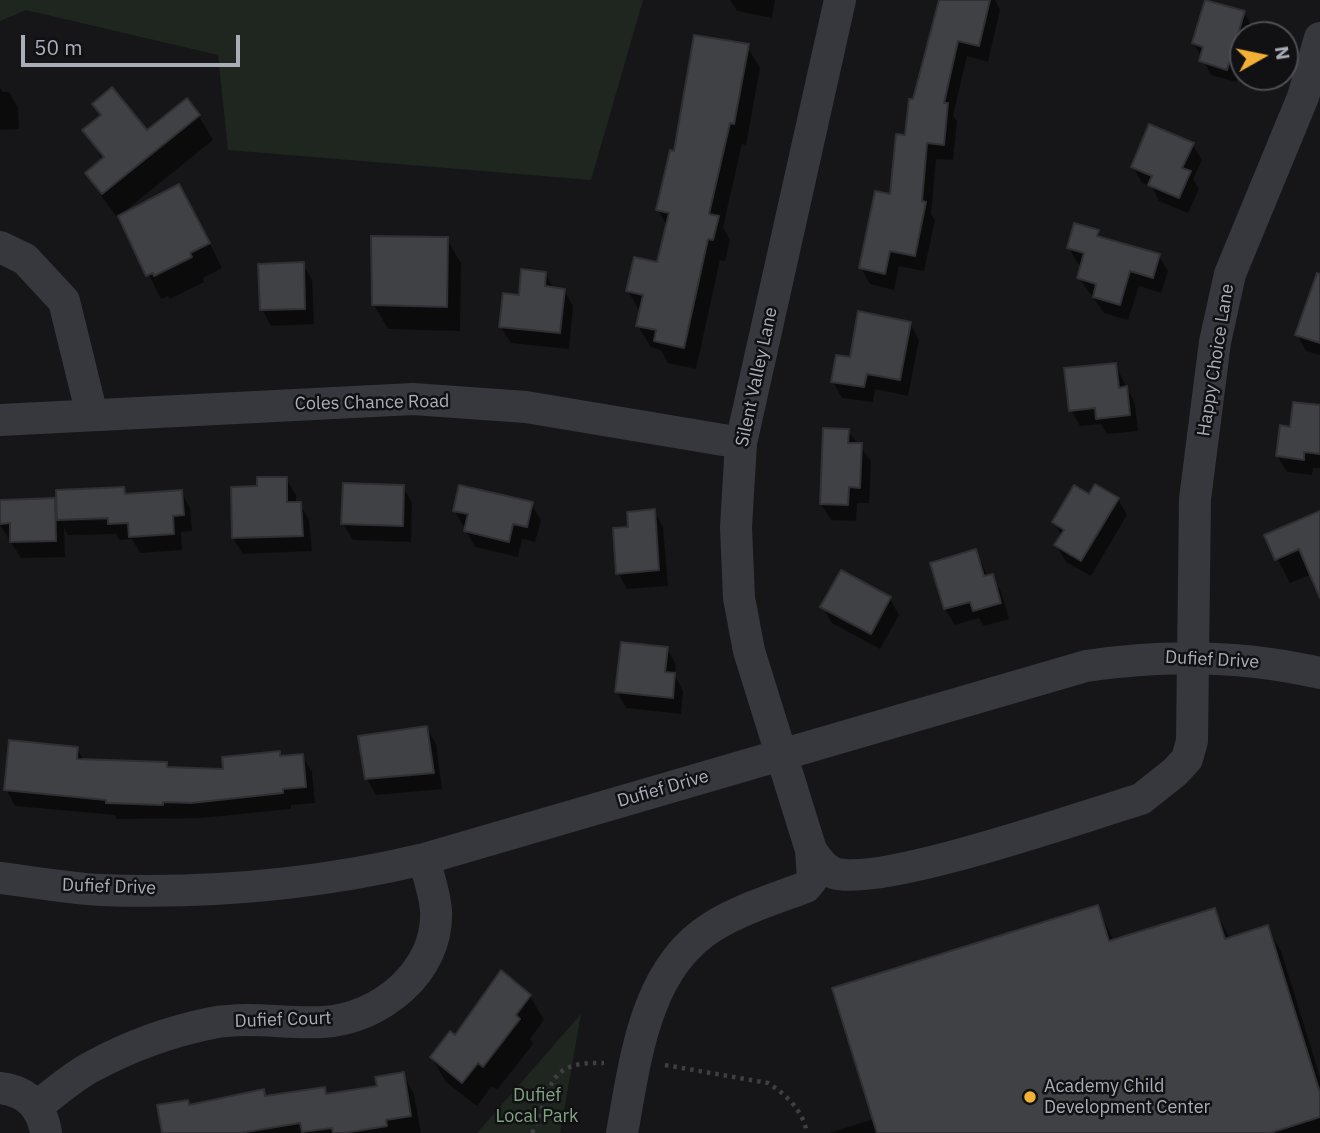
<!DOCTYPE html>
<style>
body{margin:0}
#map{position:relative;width:1320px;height:1133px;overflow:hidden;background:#161618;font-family:"IBM Plex Sans",sans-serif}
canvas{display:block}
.north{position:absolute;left:1229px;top:21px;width:70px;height:70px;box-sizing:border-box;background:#111113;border:2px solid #4d4f55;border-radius:50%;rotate:81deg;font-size:19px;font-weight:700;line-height:28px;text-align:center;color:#a8adb8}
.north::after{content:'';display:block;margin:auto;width:24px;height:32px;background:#f2b134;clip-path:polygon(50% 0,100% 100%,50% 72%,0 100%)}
.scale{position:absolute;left:21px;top:35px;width:219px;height:32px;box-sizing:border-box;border:4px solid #a8adb8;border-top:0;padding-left:9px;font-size:21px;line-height:24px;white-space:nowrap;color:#a8adb8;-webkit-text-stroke:5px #111113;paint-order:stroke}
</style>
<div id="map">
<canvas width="1320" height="1133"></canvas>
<div class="north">N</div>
<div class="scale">50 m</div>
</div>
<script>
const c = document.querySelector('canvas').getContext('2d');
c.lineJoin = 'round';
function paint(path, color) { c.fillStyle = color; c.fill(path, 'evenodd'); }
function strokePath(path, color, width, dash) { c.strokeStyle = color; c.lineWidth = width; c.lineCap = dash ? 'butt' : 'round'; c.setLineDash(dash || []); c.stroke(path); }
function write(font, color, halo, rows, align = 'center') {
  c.font = font + ' "IBM Plex Sans",sans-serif'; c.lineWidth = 5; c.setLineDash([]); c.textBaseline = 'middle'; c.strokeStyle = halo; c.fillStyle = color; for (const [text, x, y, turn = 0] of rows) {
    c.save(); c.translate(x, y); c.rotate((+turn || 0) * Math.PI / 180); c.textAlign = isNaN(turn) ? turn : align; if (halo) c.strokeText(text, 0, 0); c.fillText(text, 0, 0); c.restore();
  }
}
paint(new Path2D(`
 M0,0H643L591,180L228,150L218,55L26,10L0,21Z
 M581,1014L560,1133H477Z`), '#1e261f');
paint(new Path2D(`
 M730,0H775L772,18L737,11Z
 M940,0H995L1000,10L988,62L967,56L953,115L957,121L953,160L936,159L931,214L935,220L924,271L899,266L894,290L870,284L861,268L891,197Z
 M1244,13L1254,29L1252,35H1243V62L1236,82L1211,75L1194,43Z
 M747,46L760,68L746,145L742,144L723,227L730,240L725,261L720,260L696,369L668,363L661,350L651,347L638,326L641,314L628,291L658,264L667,226L658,210L675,153Z
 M0,86L2,92H9L18,108L19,129L0,130Z
 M94,104L146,132L199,116L213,140L120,215L193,210L222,268L203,278L204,282L170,299L168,296L161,299L119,215L117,217L102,197L88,173L103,160L85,130L101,116Z
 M1192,144L1202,160L1193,179L1199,189L1188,213L1159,201L1152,187L1142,183L1133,167Z
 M1098,232L1102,239L1158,255L1168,271L1161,293L1139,286L1128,320L1104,313L1079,278L1083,266L1078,264L1069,248Z
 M447,239L461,263L460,331L388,329L374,305Z
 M303,264L312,280L314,324L271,326L262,309Z
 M545,273L554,289L564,290L573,306L569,349L511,343L501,327L520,297Z
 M1320,301V355L1306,351L1297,334Z
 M910,323L919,340L908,396L875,389L873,402L842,398L833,382L851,359Z
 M1115,364L1135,404L1138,431L1107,434L1101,424L1080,426L1071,410Z
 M1320,407V468H1313L1312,475L1287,472L1277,456L1291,429Z
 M848,431L871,461L869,503H857L856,521L831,520L821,504Z
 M286,479L296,495V504H300L309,520L312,551L243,554L233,538L259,488Z
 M403,487L412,503L411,542L353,540L343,524Z
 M123,489L127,496L181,492L190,508L192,531L181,532L182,550L140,553L132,539L119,540L116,534L68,535L64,528L65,557L21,558L0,525V501L54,500L59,508ZM116,516V520L65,521V518Z
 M1090,496L1118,499L1127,515L1091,576L1066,562L1056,545L1062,536L1054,522Z
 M531,504L541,520L535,542L522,539L518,557L475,547L455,511Z
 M654,511L663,527L668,586L627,589L618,573Z
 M1320,513V590L1312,574L1290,583L1266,536Z
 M976,551L988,577L992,576L1001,592L1009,619L984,626L979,618L955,625L945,609Z
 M890,599L899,615L880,649L832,623L822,606Z
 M667,648L676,665L675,676L683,691L681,714L626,708L617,692Z
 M427,728L436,744L442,789L376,795L367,779Z
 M77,748L84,761L166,763L169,769L225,770L279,753L282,758L302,756L312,772L315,803L291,805V809L201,818L117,819L115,815L15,806L6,789Z
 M1097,907L1114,941L1215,910L1230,939L1267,927L1281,951L1320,1077V1133H829L874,1119Z
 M530,996L544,1020L530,1039L533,1044L497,1090L492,1086L477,1106L446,1082L432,1058Z
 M403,1074L414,1094L421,1133H164L187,1101L190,1106L263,1091L267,1098L324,1089L328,1096L379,1088Z`), '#0007');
const building = new Path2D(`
 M939,0H990L979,46L958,41L944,103H948L944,145L927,143L922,201L926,202L915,256L890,251L885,274L859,268L875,191L890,194L896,134L905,135L909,99H913Z
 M1205,0L1245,11L1227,70L1199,61L1203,47L1192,43Z
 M694,35L749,44L734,124L730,123L709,214L719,216L713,240L708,239L684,348L654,341L656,330L636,326L643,295L626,291L634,257L657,262L669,213L656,210L670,150L674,151Z
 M112,87L147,130L187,98L200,115L102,194L85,173L104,157L82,130L101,115L92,104Z
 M1149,124L1194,143L1182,168L1191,171L1179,198L1148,185L1152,176L1131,167Z
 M179,184L210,243L190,253L192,257L154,276L153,273L146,276L118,216Z
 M1074,223L1099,230L1097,236L1160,254L1153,278L1130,271L1120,305L1093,297L1096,284L1077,278L1084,253L1067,248Z
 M371,236L448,237L447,307L372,305Z
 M304,262L305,309L260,310L258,264Z
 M521,269L546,272L545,286L565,289L560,333L499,327L503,293L519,295Z
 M1317,273L1320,274V343L1295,335Z
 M858,311L911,322L900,380L867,374L864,387L831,382L836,355L850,357Z
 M1116,363L1119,388L1127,386L1130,415L1096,419L1095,408L1069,411L1064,368Z
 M1293,402L1320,405V454L1304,452V460L1276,456L1280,425L1290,427Z
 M823,428L849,429L848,443H862L860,488L849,487L848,505L820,504Z
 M257,477H287V502H301L303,536L232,538L231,487L257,486Z
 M343,483L404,485L403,526L341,524Z
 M1095,484L1119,498L1081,561L1054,545L1064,530L1052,522L1074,485L1089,494Z
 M459,485L533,502L527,527L513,524L509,542L464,531L468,514L453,511Z
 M124,487L125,494L182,490L184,515L173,516L174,534L129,537L128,523L108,524V518L57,520L56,490Z
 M55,498L56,541L10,542V523L0,524V500Z
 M655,509L659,570L616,574L613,528L628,527L627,512Z
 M1320,511V598L1299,549L1275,560L1264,535Z
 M976,549L984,576L993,574L1001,603L973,611L970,602L944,609L930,563Z
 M841,570L891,597L871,634L820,607Z
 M621,642L668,647L665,672L675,673L673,698L615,692Z
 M427,726L434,773L365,779L358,736Z
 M9,740L78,747L77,759L167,762V767L223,769L222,757L280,751V756L303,754L306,787L283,789V793L191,803L163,802V805L106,803V800L4,790Z
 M1098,905L1109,941L1215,908L1225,939L1268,925L1320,1093V1117L1270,1133H877L832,988Z
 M501,970L531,995L516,1015L520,1019L483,1067L478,1063L462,1083L430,1057L450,1031L455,1035Z
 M404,1072L411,1116L386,1120L387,1126L344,1133H333L332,1128L302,1132L300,1123L240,1133H162L157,1105L188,1100L189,1105L264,1089L265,1096L325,1087L326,1094L377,1086L375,1077Z`);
paint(building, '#404145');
strokePath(building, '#303034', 2);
strokePath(new Path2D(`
 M665,1065L768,1083C787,1095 803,1111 807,1133
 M532,1133C554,1087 544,1061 604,1063`), '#3d3f44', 4.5, [3.5, 5]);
strokePath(new Path2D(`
 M0,247L25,259L64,301L92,415
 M0,420L413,399L526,407L741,443
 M811,850C817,859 823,869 834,873C880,888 1084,816 1141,799L1175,772L1187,759L1192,741L1195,499L1215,342L1230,274L1303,97L1320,38
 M0,878C33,882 67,888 101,890C210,894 319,884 424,859L1086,666C1165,654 1242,655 1320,673
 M0,1088C27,1091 42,1107 46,1133
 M37,1106C55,1093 73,1076 93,1066C130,1046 172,1031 212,1023C250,1016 285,1024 323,1022C380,1019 439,971 436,911C435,894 428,875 424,859
 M622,1133C635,1063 644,969 712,927C741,909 774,899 806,887L813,878L811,850L749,651L739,598L736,527L741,443L840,0`), '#37383d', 32);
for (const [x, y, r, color] of [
 [1030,1097,7,"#f2b134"]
]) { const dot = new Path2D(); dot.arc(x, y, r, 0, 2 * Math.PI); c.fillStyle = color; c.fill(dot); strokePath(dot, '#111113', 2.5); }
write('18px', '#a8adb8', '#111113', [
 ["Happy Choice Lane",1216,360,-81],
 ["Silent Valley Lane",757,377,-78],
 ["Coles Chance Road",372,403,-1],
 ["Dufief Drive",1212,660,3],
 ["Dufief Drive",663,789,-16],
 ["Dufief Drive",109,887,2],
 ["Dufief Court",283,1020,-2]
]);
write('18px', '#a8adb8', '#111113', [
 ["Academy Child",1044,1087],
 ["Development Center",1044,1108]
], 'left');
write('18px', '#7fa381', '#111113', [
 ["Dufief",537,1096],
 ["Local Park",537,1117]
]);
</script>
